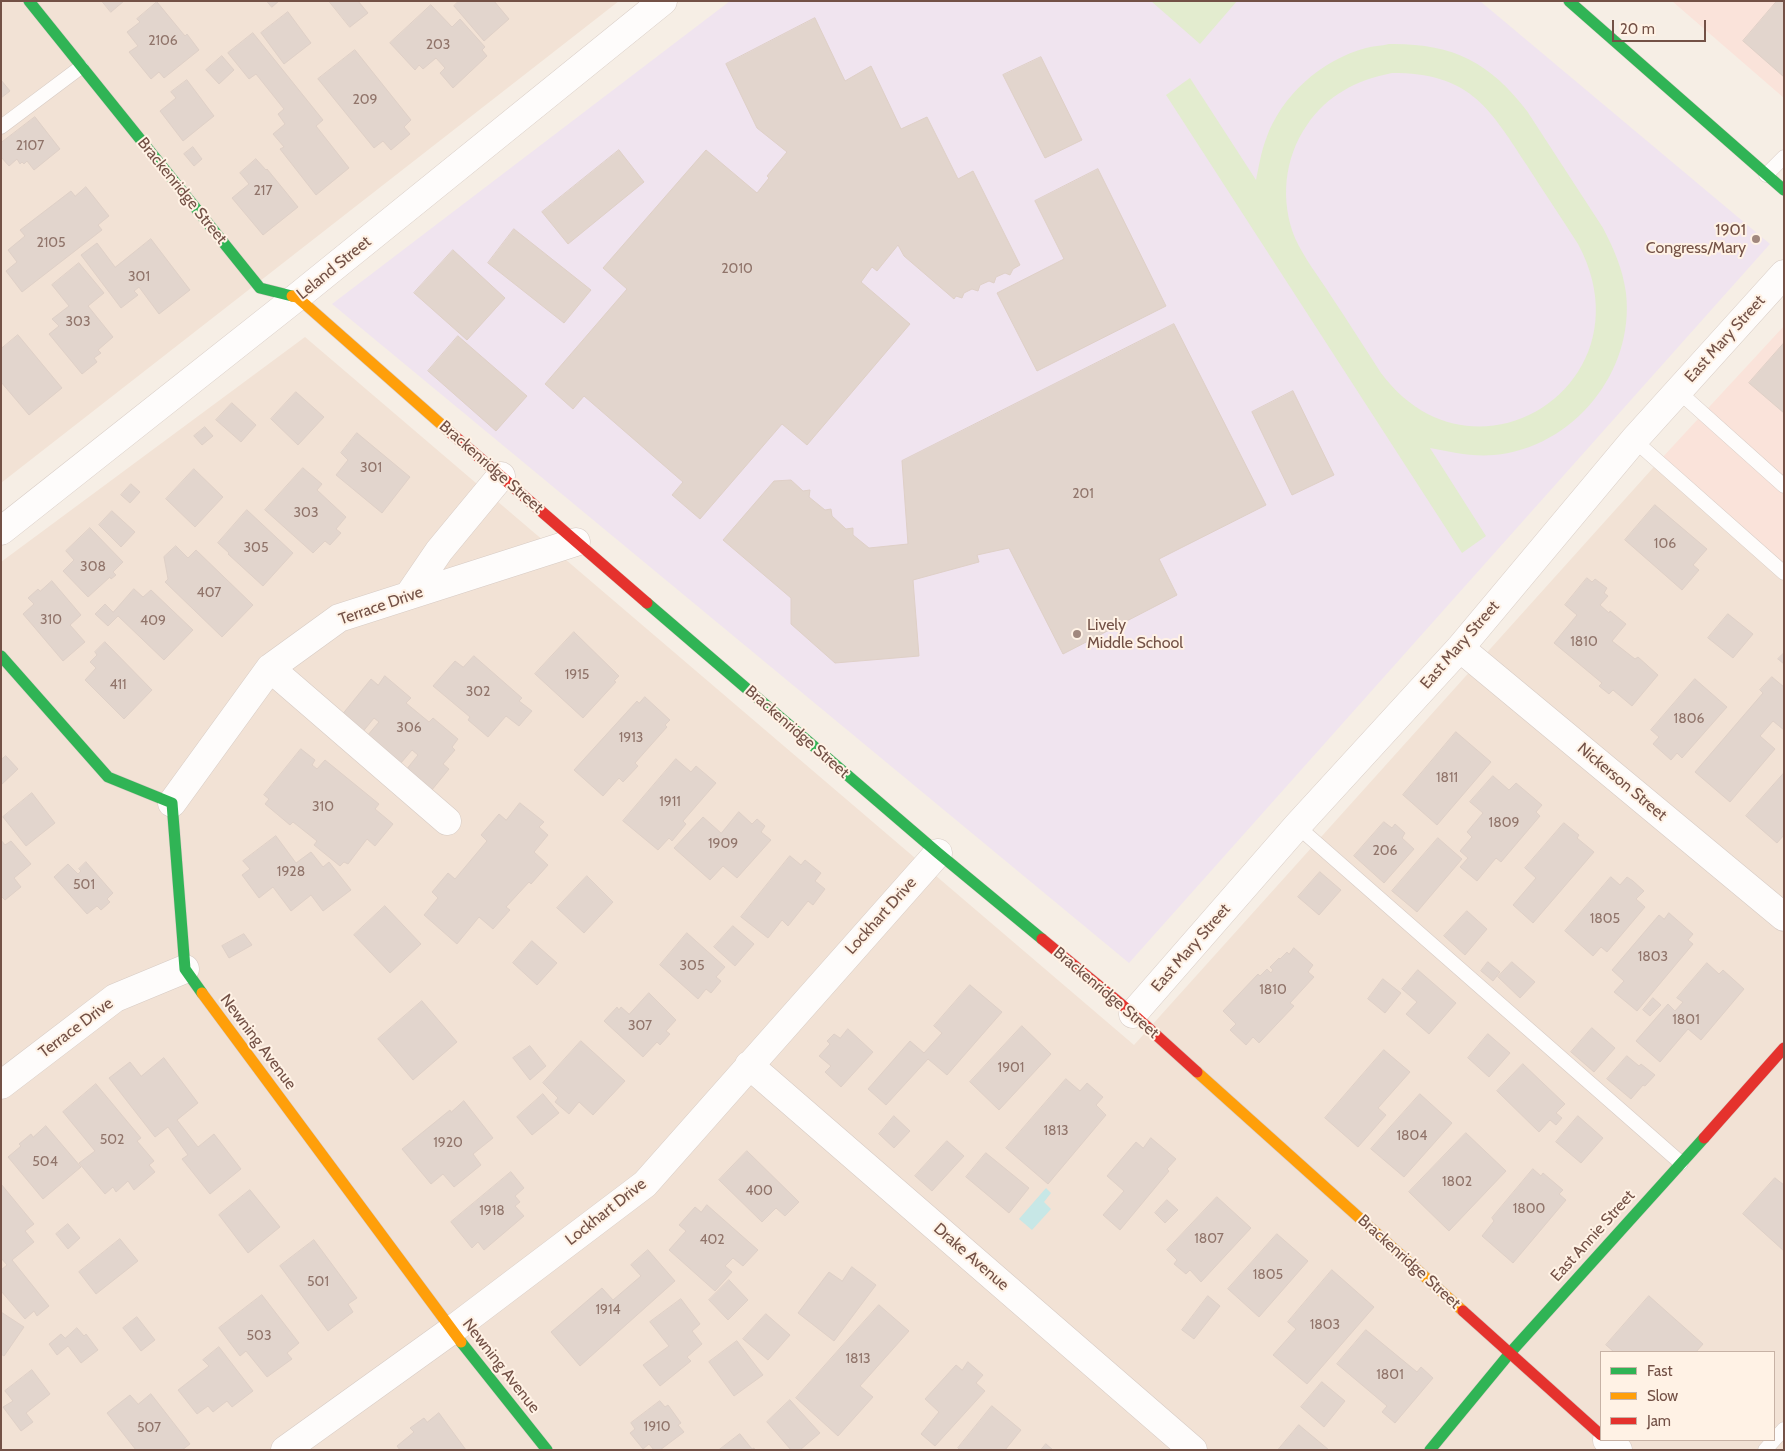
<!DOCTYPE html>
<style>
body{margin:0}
#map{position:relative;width:1785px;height:1451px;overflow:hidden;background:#f6eee5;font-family:Cabin,sans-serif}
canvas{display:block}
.frame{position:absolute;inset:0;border:2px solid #735146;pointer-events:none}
.legend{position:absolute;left:1600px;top:1351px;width:175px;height:90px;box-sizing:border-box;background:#fff2e5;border:1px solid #c7b2a5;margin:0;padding:6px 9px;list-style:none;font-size:15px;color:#735146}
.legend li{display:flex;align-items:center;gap:10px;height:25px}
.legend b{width:25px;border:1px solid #c7b2a5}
.scale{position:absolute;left:1612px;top:20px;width:94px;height:22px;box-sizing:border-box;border:2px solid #735146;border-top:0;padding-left:6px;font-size:15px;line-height:18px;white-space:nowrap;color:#735146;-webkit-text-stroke:4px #fff2e5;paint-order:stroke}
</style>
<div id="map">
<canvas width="1785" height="1451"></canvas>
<div class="frame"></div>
<ul class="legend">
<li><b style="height:6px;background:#30b455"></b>Fast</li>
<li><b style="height:6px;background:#ff9f0a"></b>Slow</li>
<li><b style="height:6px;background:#e5322d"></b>Jam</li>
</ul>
<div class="scale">20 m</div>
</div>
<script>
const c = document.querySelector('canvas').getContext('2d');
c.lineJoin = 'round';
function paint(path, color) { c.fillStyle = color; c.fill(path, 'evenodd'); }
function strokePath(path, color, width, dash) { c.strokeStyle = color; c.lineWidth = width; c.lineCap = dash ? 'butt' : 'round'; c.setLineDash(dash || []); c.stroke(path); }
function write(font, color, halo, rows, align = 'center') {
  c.font = font + ' Cabin,sans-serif'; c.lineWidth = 4; c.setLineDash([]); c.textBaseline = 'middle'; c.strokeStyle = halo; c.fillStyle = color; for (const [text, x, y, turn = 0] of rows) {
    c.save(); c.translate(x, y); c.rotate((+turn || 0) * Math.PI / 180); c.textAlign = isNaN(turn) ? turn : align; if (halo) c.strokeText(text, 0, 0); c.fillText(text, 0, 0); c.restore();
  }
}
paint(new Path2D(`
 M1,1H619L1,483Z
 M305,337L1134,1045L1661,459L1784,567V1450H1V562ZM1601,1352H1774V1440H1601Z`), '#f2e2d5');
paint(new Path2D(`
 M1672,1H1784V98Z
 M1784,326V567L1661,459Z`), '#fae3da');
paint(new Path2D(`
 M730,1H1480L1770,244L1129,963L332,304Z`), '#f0e4ef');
paint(new Path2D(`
 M1151,1H1237L1200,44Z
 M1389,44C1451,43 1489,61 1527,111L1603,228C1614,249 1623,270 1626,293C1635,372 1573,448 1494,455C1471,457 1451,452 1430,448L1486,536L1462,553L1166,95L1190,78L1256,180C1259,166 1261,152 1266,139C1281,96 1321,60 1366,48C1373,46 1381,46 1389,44ZM1392,73C1468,73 1488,105 1526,164C1543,191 1561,217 1578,244C1653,383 1474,498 1381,373C1364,347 1348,321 1331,296C1319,277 1304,258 1295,238C1280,201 1284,158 1307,125C1327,95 1357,80 1392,73Z`), '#e3eccf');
paint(new Path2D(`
 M1046,1188L1051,1193L1044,1202L1051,1209L1032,1230L1019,1219Z`), '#c7e7e6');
const building = new Path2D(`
 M102,1H124L111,12Z
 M267,1H279L272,7Z
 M329,1H358L368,13L350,27Z
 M459,1H494L509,19L484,41L454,6Z
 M1777,1H1784V77L1743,41Z
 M157,2L185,36L187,34L199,50L164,78L159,72L151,79L129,52L138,46L127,32L140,22L137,19Z
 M431,5L452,27L460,19L485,47L482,50L487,56L453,88L440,73L445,68L436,58L423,69L419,65L415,70L390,43Z
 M288,12L311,43L284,64L261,33Z
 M815,18L845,81L871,66L901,129L927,117L958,179L973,171L1020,265L1013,269L1010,275L1005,273L996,277L994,283L989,281L980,285L978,291L972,289L964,293L962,298L956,296L954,299L904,256L898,245L877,271L872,267L861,282L910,324L807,445L782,424L700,519L672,495L683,482L584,396L573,409L545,384L627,289L603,268L706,150L757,193L769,178L767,176L787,152L757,128L726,64Z
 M253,33L323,120L316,126L349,168L316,195L280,149L284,147L273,134L285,124L278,114L284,109L256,74L249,79L228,53Z
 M355,50L411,120L404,127L410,134L391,150L383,141L374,148L318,79Z
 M222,56L234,70L219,84L206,70Z
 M1041,57L1082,140L1045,158L1003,75Z
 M1,80L10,91L1,98Z
 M187,80L214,116L183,141L160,111L176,98L171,92Z
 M35,117L60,149L34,170L27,161L24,164L22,162L20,164L17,159L9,166L1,157V143Z
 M193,147L202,159L194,166L184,154Z
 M619,150L644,182L568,244L542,212Z
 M256,159L266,170L267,169L298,207L263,235L232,198L249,184L240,173Z
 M1098,169L1166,306L1037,371L997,293L1064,259L1035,201Z
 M86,187L109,216L98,225L102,230L22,292L6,271L17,262L8,250L25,236L20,230L71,191L75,196Z
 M514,229L591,290L564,323L488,263Z
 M151,239L190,290L159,314L139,287L134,291L138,295L121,308L81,255L97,243L115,267Z
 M453,250L505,298L467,340L414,293Z
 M79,263L104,293L88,306L113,337L98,350L101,353L94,358L97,362L82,374L49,334L59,326L52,319L69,306L52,285Z
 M1174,324L1266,505L1159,559L1177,595L1063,654L1009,548L977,555L979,562L913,580L919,656L835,663L791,624V598L723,540L774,481L791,480L803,491L810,490L809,497L825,510L831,509L832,516L846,529L853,528V535L869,548L908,544L902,461Z
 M18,335L62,388L29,415L1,382V349Z
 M458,336L527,396L496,431L428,371Z
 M1784,343V413L1749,383Z
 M1293,391L1334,475L1292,495L1252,412Z
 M296,392L324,417L298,445L271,419Z
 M232,403L256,425L241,442L216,420Z
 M205,427L213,436L202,445L194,436Z
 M357,433L410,477L382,513L336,475L348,460L341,453Z
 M303,468L322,484L317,490L346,517L336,529L341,533L330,545L325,541L313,553L265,510Z
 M194,469L223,497L195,527L166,499Z
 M131,484L140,492L130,503L121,495Z
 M1655,505L1707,549L1693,565L1699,570L1682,590L1625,540Z
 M247,510L293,553L263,586L228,554L229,553L218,543Z
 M112,511L135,532L121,547L99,525Z
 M90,528L123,562L113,572L116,575L111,579L110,577L88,597L63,571L74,560L66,551Z
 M176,546L188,558L196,550L253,605L222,637L165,582L168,579L164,557Z
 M1587,578L1592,582L1595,579L1607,588L1604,593L1608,596L1600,605L1609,613L1610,611L1626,624L1612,641L1635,659L1638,657L1658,675L1632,706L1613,690L1609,694L1599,686L1602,683L1554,643L1577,615L1565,605Z
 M52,581L81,615L70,625L85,642L63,661L23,614L34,604L28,598L38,589L40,591Z
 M134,589L143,597L151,590L193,630L164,660L118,616L108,626L95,614L105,604L113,612Z
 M1728,614L1753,634L1733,658L1708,638Z
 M574,632L619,676L614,681L616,682L583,718L535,674Z
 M105,642L152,690L124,719L85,680L96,668L90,662L97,655L95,652Z
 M1784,653V664L1778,659Z
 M474,656L522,698L519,701L532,711L519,726L506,716L488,737L468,720L470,717L433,686L455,661L463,667Z
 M385,676L411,698L406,703L429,722L433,718L458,739L452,747L455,750L443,764L449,769L431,791L406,770L418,755L412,750L400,764L367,736L379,722L374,718L361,734L341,716L371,679L378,685Z
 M1772,677L1784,687V730L1773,721L1760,736L1775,749L1730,802L1695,772L1763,693L1760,690Z
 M1695,679L1727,707L1682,758L1677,753L1671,760L1653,744L1659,737L1651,730Z
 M645,697L670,720L665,725L667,727L635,763L638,766L623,782L619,778L603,796L574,770L637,701L639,703Z
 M1456,732L1491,762L1437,825L1403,795Z
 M301,749L315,760L312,765L317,769L325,760L379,804L375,809L393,824L375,846L367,839L348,864L344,862L340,866L314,845L317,841L293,822L290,825L265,804L269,799L264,795Z
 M6,756L18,769L1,785V760Z
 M676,759L691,772L696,766L716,783L683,821L686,824L672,841L669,838L658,850L623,821Z
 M1784,773V835L1777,843L1746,816Z
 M1493,776L1509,790L1516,783L1542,805L1536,812L1540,816L1501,862L1496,858L1477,881L1460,867L1468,858L1460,851L1472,837L1467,832L1483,813L1470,802Z
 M32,793L55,823L26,846L3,817Z
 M520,803L544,822L539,827L548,835L534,852L548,865L531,884L529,882L506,907L510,910L493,929L479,917L457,944L424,915L438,898L432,892L448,873L455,879L487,841L481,835L499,814L506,820Z
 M739,812L752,824L757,819L765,826L761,832L771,840L737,878L723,866L710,880L674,848L703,817L721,833Z
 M1384,822L1392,828L1395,824L1405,833L1402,838L1414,849L1384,883L1354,856Z
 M1564,823L1579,835L1577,838L1594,852L1533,923L1513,905L1536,878L1525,868Z
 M276,836L296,863L311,852L323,867L329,862L351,890L323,911L311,895L291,911L273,887L259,898L242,875L250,869L243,861Z
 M1438,838L1462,859L1417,912L1392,891Z
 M1,840L5,845L11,841L31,864L14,878L21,887L5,900L1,896Z
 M790,856L801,865L805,860L821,873L815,881L825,889L813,905L808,901L788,926L782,920L768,938L741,917Z
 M86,862L113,893L107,899L110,902L101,910L97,906L87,914L54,877L68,864L78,874L81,871L79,869Z
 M1320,872L1341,890L1319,915L1298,897Z
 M587,876L613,902L584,933L557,908Z
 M1611,877L1620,885L1627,877L1633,881L1644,891L1636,899L1645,907L1607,952L1601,947L1593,956L1565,931Z
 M385,906L421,944L390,973L354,935Z
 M1467,911L1487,929L1465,955L1444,936Z
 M1669,913L1693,934L1688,940L1693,944L1637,1011L1614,992L1624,981L1612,970L1659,915L1664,919Z
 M733,926L754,944L735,966L714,947Z
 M687,933L725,967L716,977L721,981L711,993L706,989L698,999L660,965Z
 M244,934L252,945L229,958L222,946Z
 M532,941L557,963L537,985L513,963Z
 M1294,948L1313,965L1308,972L1314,977L1290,1003L1294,1006L1259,1043L1253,1037L1246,1045L1230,1030L1236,1024L1223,1011L1258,974L1260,976L1267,969L1271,973L1273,970L1270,967L1279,958L1280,959L1287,952L1289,954Z
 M1488,962L1500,972L1493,981L1481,971Z
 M1512,962L1535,982L1520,998L1498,977Z
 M1707,963L1719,974L1723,970L1744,989L1701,1040L1688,1029L1660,1062L1636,1041L1668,1004L1675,1011L1683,1002L1677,998Z
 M1418,970L1456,1003L1429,1034L1406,1014L1417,1002L1402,989Z
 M1383,979L1401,993L1385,1013L1368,999Z
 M970,985L1002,1012L947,1075L928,1059L886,1105L868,1089L910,1041L924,1053L942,1033L934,1026Z
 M649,993L676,1020L666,1031L670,1034L660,1045L657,1042L643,1057L604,1021L617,1007L619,1010L621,1007L629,1014Z
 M1653,998L1661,1005L1650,1016L1643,1010Z
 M422,1001L457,1042L413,1080L378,1039Z
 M1022,1026L1051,1054L999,1110L970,1082Z
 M1592,1028L1615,1048L1594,1072L1571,1052Z
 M848,1029L873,1052L841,1087L825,1072L831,1066L819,1056L830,1044L827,1041L834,1034L840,1038Z
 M1488,1034L1510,1053L1489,1077L1468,1058Z
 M581,1041L625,1081L593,1115L579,1102L569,1114L555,1102L558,1098L543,1083Z
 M530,1046L546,1066L530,1080L513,1058Z
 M1384,1050L1410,1072L1378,1108L1386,1115L1358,1147L1325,1118Z
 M1627,1056L1639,1066L1641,1064L1655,1075L1645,1086L1643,1085L1631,1099L1607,1079Z
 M164,1058L198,1103L177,1120L198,1147L214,1134L241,1169L210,1194L182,1159L188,1155L168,1127L155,1137L109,1078L130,1062L141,1076Z
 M1523,1064L1565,1104L1556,1113L1562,1118L1556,1125L1550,1120L1539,1132L1497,1091Z
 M1066,1079L1080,1091L1087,1083L1103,1097L1096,1105L1106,1115L1048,1184L1006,1148Z
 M96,1084L141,1138L137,1141L154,1161L149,1165L155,1172L134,1190L128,1181L116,1192L113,1187L105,1194L79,1163L95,1151L63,1112Z
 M543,1094L559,1113L532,1135L517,1117Z
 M1420,1094L1452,1123L1404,1177L1371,1149Z
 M464,1101L493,1138L473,1154L481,1165L454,1187L443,1174L431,1184L402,1149L450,1110L451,1112Z
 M894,1116L910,1131L894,1148L879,1134Z
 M1578,1116L1603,1138L1581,1163L1556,1142Z
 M46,1126L81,1167L43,1199L8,1157L21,1146L19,1144L31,1134L33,1137Z
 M1466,1133L1506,1171L1449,1231L1409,1192Z
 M1151,1138L1176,1159L1167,1169L1169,1171L1120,1230L1103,1215L1124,1191L1107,1176L1136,1142L1143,1148Z
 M947,1141L964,1156L932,1191L915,1176Z
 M747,1151L799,1202L785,1216L776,1208L762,1222L719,1180Z
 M986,1153L1029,1188L1009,1213L966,1177Z
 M1533,1169L1541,1176L1543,1173L1563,1190L1559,1194L1566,1200L1513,1263L1482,1236L1494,1221L1492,1218Z
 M511,1172L524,1188L515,1196L520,1202L515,1206L524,1216L484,1250L478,1242L472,1248L451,1222Z
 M1775,1178L1784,1185V1251L1743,1214Z
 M1,1184L34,1224L25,1231L34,1242L12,1260L49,1306L37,1316L34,1311L25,1319L1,1291V1270L7,1265L1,1258Z
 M250,1190L280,1227L248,1253L219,1215Z
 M1217,1197L1251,1228L1201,1282L1190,1270L1186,1274L1174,1264L1177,1260L1167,1250Z
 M1167,1200L1178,1210L1165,1223L1155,1213Z
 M707,1205L758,1250L743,1266L733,1258L725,1266L732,1272L715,1291L669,1250L686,1231L679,1225L695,1207L701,1212Z
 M68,1224L80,1238L68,1249L56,1234Z
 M1277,1234L1308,1261L1259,1317L1228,1289Z
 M120,1239L138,1261L96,1294L79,1272Z
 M314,1240L357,1298L348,1304L353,1312L328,1331L280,1266Z
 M648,1250L675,1281L580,1366L551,1332L602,1288L613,1300L641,1276L631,1265Z
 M852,1267L876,1285L834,1341L798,1313L829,1272L842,1281Z
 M1332,1270L1374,1307L1307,1384L1273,1355L1296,1329L1288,1322Z
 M729,1280L748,1300L728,1320L709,1300Z
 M262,1295L299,1343L287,1353L292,1359L267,1377L246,1351L240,1356L219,1328Z
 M1208,1296L1220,1306L1194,1339L1182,1330Z
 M1649,1296L1703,1344L1696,1352H1614L1606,1345Z
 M681,1299L700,1324L692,1331L702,1344L687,1357L691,1361L660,1386L643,1365L669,1346L650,1322Z
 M879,1305L909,1331L860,1386L873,1397L838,1436L796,1398Z
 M1,1312L24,1327L4,1356L1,1354Z
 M766,1314L790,1335L768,1360L743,1339Z
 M137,1317L155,1340L141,1351L123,1328Z
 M77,1328L84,1336L86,1334L98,1350L81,1363L68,1346L57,1355L49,1344L61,1334L65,1338Z
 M1366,1330L1417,1372L1421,1367L1433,1378L1395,1423L1382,1412L1387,1406L1337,1364Z
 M737,1341L763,1375L734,1396L709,1362Z
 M219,1347L253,1391L232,1407L227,1401L213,1412L208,1406L197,1414L178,1390L209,1366L203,1360Z
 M968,1362L983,1375L976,1383L985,1391L935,1446L921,1434L939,1412L925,1399L956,1365L962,1370Z
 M32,1370L50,1394L26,1413L33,1422L21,1431L3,1407L13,1401L5,1391Z
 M1322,1382L1345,1401L1324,1427L1301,1407Z
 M151,1394L190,1444L182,1450H136L107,1413L130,1395L138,1404Z
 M790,1400L820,1433L800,1450H791L767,1422Z
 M660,1401L665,1407L668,1405L681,1423L678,1425L684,1432L660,1450H654L649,1444L643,1449L630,1433L635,1429L631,1423Z
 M992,1406L1021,1430L1005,1450H960L958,1448Z
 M439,1413L466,1450H400L397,1446L414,1432L410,1428L424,1418L427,1422Z
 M1299,1425L1329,1450H1278Z
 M740,1434L752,1449L754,1448L755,1450H719Z
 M1046,1444L1053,1450H1041Z`);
paint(building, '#e2d5cd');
strokePath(building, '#dfd0c7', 1);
const lane = new Path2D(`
 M1,127L81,67
 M1766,175L1784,157
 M1678,391L1784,486
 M1634,440L1784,573
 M1297,826L1681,1163
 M1765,1450L1784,1429`);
const street = new Path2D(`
 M1,531L297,297L663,1
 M409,595L439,551L501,476
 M1460,648L1784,917
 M270,668L447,821
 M172,803L270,668L339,618L576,542
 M1133,1014L1297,826L1460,648L1634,440L1784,274
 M749,1065L1193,1450
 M1,1085L115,998L185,969
 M1607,1440L1618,1450
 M285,1450L452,1330L645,1184L938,853`);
const fast = new Path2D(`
 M29,1L260,288L292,296
 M1569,1L1784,190
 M647,603L938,853L1042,939
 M1,656L108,777L172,803L185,969L202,993
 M461,1342L547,1450
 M1430,1450L1510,1353L1704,1138`);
const slow = new Path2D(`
 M292,296L297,297L451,433
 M202,993L461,1342
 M1197,1072L1463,1311`);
const jam = new Path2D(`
 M451,433L647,603
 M1042,939L1133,1014L1197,1072
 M1704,1138L1784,1048
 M1463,1311L1601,1435`);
strokePath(lane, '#d7cbc4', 15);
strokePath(street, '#d7cbc4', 29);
strokePath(fast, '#d6c9c2', 12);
strokePath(slow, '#d6c9c2', 12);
strokePath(jam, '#d6c9c2', 12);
strokePath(lane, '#fefcfb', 14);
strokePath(street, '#fefcfb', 28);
strokePath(fast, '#30b455', 11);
strokePath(slow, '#ff9f0a', 11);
strokePath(jam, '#e5322d', 11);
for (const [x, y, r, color] of [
 [1756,239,5,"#a1887e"],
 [1077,634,5,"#a1887e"]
]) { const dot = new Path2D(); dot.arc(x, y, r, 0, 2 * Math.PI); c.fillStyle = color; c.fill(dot); strokePath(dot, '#fff2e5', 2); }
write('14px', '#90746a', null, [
 ["2106",163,41],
 ["203",438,45],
 ["209",365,100],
 ["2107",30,146],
 ["217",263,191],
 ["2105",51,243],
 ["2010",737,269],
 ["301",139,277],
 ["303",78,322],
 ["301",371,468],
 ["201",1083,494],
 ["303",306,513],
 ["106",1665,544],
 ["305",256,548],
 ["308",93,567],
 ["407",209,593],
 ["310",51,620],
 ["409",153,621],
 ["1810",1584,642],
 ["1915",577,675],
 ["411",118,685],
 ["302",478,692],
 ["1806",1689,719],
 ["306",409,728],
 ["1913",631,738],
 ["1811",1447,778],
 ["1911",670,802],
 ["310",323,807],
 ["1809",1504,823],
 ["1909",723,844],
 ["206",1385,851],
 ["1928",291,872],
 ["501",84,885],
 ["1805",1605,919],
 ["1803",1653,957],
 ["305",692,966],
 ["1810",1273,990],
 ["1801",1686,1020],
 ["307",640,1026],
 ["1901",1011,1068],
 ["1813",1056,1131],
 ["1804",1412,1136],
 ["502",112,1140],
 ["1920",448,1143],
 ["504",45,1162],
 ["1802",1457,1182],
 ["400",759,1191],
 ["1800",1529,1209],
 ["1918",492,1211],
 ["1807",1209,1239],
 ["402",712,1240],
 ["1805",1268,1275],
 ["501",318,1282],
 ["1914",608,1310],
 ["1803",1325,1325],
 ["503",259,1336],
 ["1813",858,1359],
 ["1801",1390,1375],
 ["1910",657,1427],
 ["507",149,1428]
]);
write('16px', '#735146', '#fff2e5', [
 ["Brackenridge Street",182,191,51],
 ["Leland Street",334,268,-39],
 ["East Mary Street",1725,339,-48],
 ["Brackenridge Street",491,467,41],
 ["Terrace Drive",381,606,-19],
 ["East Mary Street",1460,645,-49],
 ["Brackenridge Street",797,732,41],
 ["Nickerson Street",1622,782,40],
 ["Lockhart Drive",881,916,-48],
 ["East Mary Street",1191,948,-49],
 ["Brackenridge Street",1106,993,40],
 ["Terrace Drive",76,1028,-37],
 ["Newning Avenue",258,1042,53],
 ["Lockhart Drive",606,1212,-38],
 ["East Annie Street",1593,1236,-48],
 ["Drake Avenue",971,1257,41],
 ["Brackenridge Street",1409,1262,42],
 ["Newning Avenue",501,1366,52]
]);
write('16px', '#735146', '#fff2e5', [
 ["1901",1746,230],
 ["Congress/Mary",1746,248],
 ["Lively",1087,625,"left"],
 ["Middle School",1087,643,"left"]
], 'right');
</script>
